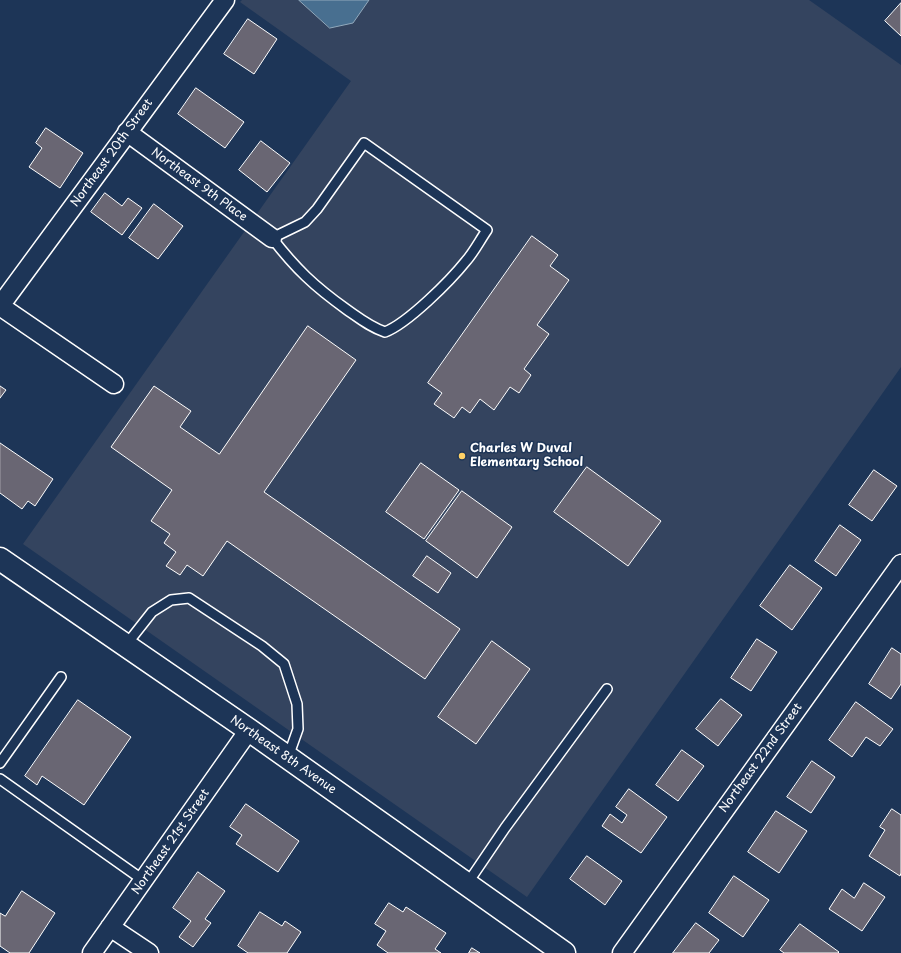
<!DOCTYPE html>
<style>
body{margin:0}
canvas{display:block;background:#1d3557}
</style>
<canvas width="901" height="953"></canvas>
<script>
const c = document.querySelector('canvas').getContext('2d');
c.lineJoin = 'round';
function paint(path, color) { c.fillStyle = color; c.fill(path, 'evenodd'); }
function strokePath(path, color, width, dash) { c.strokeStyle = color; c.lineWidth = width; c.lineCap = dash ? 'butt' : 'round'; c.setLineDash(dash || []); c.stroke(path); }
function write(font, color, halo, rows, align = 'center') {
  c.font = font + ' "Playpen Sans",sans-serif'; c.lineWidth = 3; c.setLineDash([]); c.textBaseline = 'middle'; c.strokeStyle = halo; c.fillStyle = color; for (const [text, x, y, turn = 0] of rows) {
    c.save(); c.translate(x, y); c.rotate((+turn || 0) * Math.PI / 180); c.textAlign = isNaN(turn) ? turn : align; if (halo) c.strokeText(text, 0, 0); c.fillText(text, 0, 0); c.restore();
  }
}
paint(new Path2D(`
 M242,0H809L901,65V367L527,897L23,544L351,81L240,2Z`), '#34445f');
const water = new Path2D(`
 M299,0H369L353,23L330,28Z`);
paint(water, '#486f90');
strokePath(water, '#91a9bc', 1);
const building = new Path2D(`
 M901,3V36L885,21Z
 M248,19L277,39L254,74L224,54Z
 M196,88L244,122L225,148L178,114Z
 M46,128L83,153L60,188L29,167L42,148L36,143Z
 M261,141L290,163L267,192L239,170Z
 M105,193L122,206L128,198L142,208L122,235L91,212Z
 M154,204L183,226L158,259L129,238Z
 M532,236L558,255L550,266L569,280L537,325L549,334L524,369L531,375L519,393L510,387L494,410L480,399L470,413L462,407L454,418L434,404L442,393L428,383Z
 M308,326L356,360L264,492L460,629L425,679L227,541L203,576L187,565L180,575L166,566L176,552L164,543L170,534L151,521L172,490L111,447L154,386L191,411L180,427L219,454Z
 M0,386L6,390L0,398Z
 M0,443L53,479L35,506L28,501L22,509L0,493Z
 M421,463L459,490L424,539L386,512Z
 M587,467L661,521L628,566L554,512Z
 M874,470L897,486L872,521L849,505Z
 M462,491L512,527L477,578L426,541Z
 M840,525L861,540L836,576L815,561Z
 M427,556L451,573L438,593L413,576Z
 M790,565L822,588L792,630L760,606Z
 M757,639L777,652L751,691L731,678Z
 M492,641L530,669L476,744L438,717Z
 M892,648L901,654V684L891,699L869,684Z
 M721,699L742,715L718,746L696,729Z
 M78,700L131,737L84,805L42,776L37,785L25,776Z
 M856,702L893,729L880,746L866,737L852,757L829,740Z
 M682,750L704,766L678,801L656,785Z
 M812,761L835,777L811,813L787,797Z
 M629,789L667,817L641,853L602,826L610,814L622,823L627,815L616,807Z
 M246,804L299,841L278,872L236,844L242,835L230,827Z
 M892,809L901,815V873L900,876L869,856L885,830L880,827Z
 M776,811L807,831L779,873L748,852Z
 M587,856L622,881L605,905L570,879Z
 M198,872L225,891L205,919L211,923L193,947L179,937L191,921L173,908Z
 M734,876L769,900L743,937L709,913Z
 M864,883L885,897L862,931L829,909L842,889L854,898Z
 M22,891L55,913L29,953H10L0,946V913L5,916Z
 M389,903L403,912L406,907L446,933L435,949L441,953H388L377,945L386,931L375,924Z
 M260,912L282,926L285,921L301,932L287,953H248L238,946Z
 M696,923L719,940L709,953H673Z
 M800,924L839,952L838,953H784L780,950Z
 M472,948L480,953H469Z`);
paint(building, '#696673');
strokePath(building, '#fff', 1);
const lane = new Path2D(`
 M364,143L487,230C480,240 474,252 466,261C450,281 408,323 385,332C370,327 359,318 346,309C314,286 296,269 272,238L305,222L317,209Z
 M126,645L152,612L171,600L189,598L262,646L284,664L297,704L298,729L288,757
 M0,763L61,677
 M0,779L143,880
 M467,884L505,828L607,689`);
const street = new Path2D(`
 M127,132L272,238
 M114,384L0,306L225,0
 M110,927L149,953
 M92,953L249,730
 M622,953L901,564`);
const secondary = new Path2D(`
 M0,559L249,730L564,953`);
strokePath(lane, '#fff', 12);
strokePath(street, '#fff', 21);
strokePath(secondary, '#fff', 25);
strokePath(lane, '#1d3557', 9);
strokePath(street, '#1d3557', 18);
strokePath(secondary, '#1d3557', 22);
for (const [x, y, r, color] of [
 [462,456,4,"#ffd166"]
]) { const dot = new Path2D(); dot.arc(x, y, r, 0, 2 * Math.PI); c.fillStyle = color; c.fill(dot); strokePath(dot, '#1d3557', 1.5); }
write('12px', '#fff', '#1d3557', [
 ["Northeast 20th Street",112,153,-54],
 ["Northeast 9th Place",199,185,36],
 ["Northeast 8th Avenue",283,755,35],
 ["Northeast 22nd Street",761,758,-54],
 ["Northeast 21st Street",171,842,-55]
]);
write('bold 12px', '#fff', '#1d3557', [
 ["Charles W Duval",470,449],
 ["Elementary School",470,463]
], 'left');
</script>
